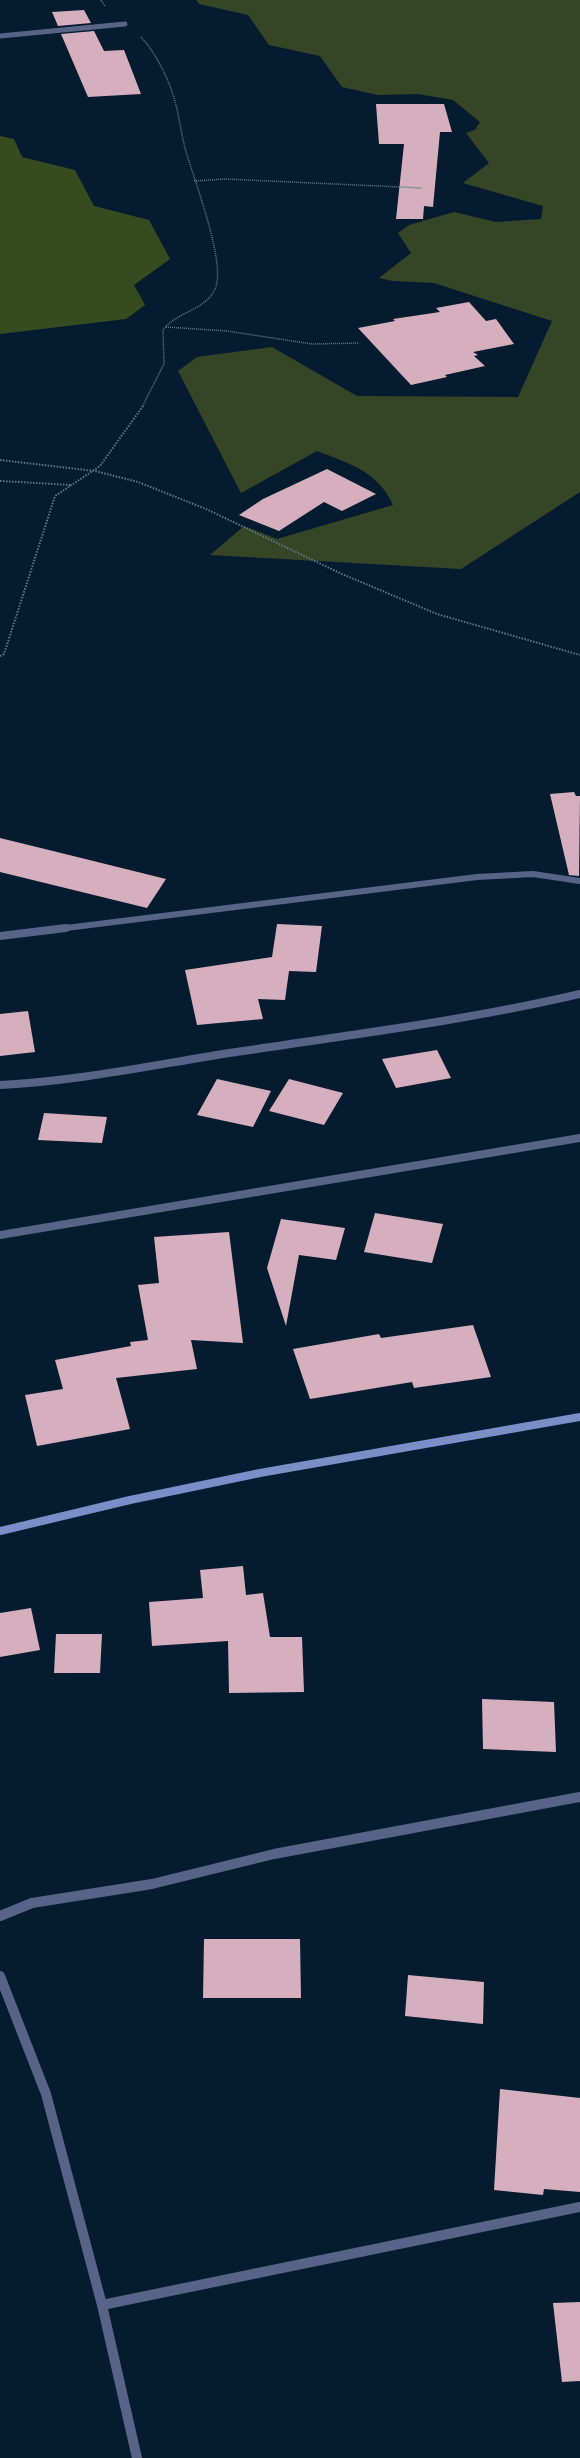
<!DOCTYPE html>
<style>
body{margin:0}
canvas{display:block;background:#051c30}
</style>
<canvas width="580" height="2458"></canvas>
<script>
const c = document.querySelector('canvas').getContext('2d');
c.lineJoin = 'round';
function paint(path, color) { c.fillStyle = color; c.fill(path, 'evenodd'); }
function strokePath(path, color, width, dash) { c.strokeStyle = color; c.lineWidth = width; c.lineCap = dash ? 'butt' : 'round'; c.setLineDash(dash || []); c.stroke(path); }
paint(new Path2D(`
 M196,0H580V492L461,569L210,555L244,526L277,539L393,505C378,471 348,463 317,451L241,493L178,371L197,357L272,347L357,396L518,397L552,321L434,283L393,281L379,278L411,253L398,233L409,225L454,212L496,222L541,219L543,206L463,183L489,163L466,133L475,130L480,122L453,100L418,94L378,95L342,87L320,56L269,45L248,15L199,4Z`), '#364526');
paint(new Path2D(`
 M0,136L14,139L22,157L75,170L94,206L149,220L170,259L134,285L145,305L126,319L0,334Z`), '#364b1f');
paint(new Path2D(`
 M84,10L91,23L58,26L52,12Z
 M94,31L104,51L124,50L141,94L88,97L61,34Z
 M376,104H444L452,132H440L433,207L424,206L423,219H396L404,144H379Z
 M469,302L486,321L496,319L514,344L473,352L478,355L474,356L485,366L445,375L447,377L411,385L358,328L395,321L393,319L440,312L436,308Z
 M327,469L376,494L342,511L324,502L279,531L239,515L263,499Z
 M574,792L576,796H580L579,876L569,875L550,794Z
 M0,838L57,852L166,879L147,908L0,872Z
 M277,924L322,926L316,972L289,971L285,1000L258,999L263,1019L197,1025L185,970L272,957Z
 M28,1011L35,1052L0,1056V1014Z
 M437,1050L451,1078L396,1088L382,1059Z
 M217,1079L271,1091L253,1127L197,1115Z
 M289,1079L343,1093L324,1125L269,1111Z
 M44,1113L107,1117L102,1143L38,1140Z
 M375,1213L443,1224L432,1263L364,1252Z
 M281,1219L345,1228L336,1260L299,1255L286,1326L267,1268Z
 M229,1232L243,1343L191,1340L197,1369L116,1378L130,1429L37,1446L25,1395L63,1389L55,1360L131,1346L130,1342L148,1340L138,1285L159,1283L154,1237Z
 M473,1325L491,1377L414,1388L412,1382L310,1399L293,1349L379,1334L381,1338Z
 M243,1566L246,1595L263,1593L270,1637H302L304,1692L229,1693L228,1641L152,1646L149,1602L203,1598L200,1570Z
 M31,1608L40,1650L0,1657V1613Z
 M56,1634H102L100,1673H54Z
 M482,1699L554,1702L556,1752L483,1749Z
 M204,1939H300L301,1998H203Z
 M408,1975L484,1982L483,2024L405,2016Z
 M500,2089L580,2098V2192L544,2189L543,2195L494,2190Z
 M580,2302V2381L562,2382L553,2303Z`), '#d5afbe');
strokePath(new Path2D(`
 M101,0L105,6
 M141,37C154,51 163,69 170,86C178,106 180,128 185,148C193,177 227,264 215,289C206,310 176,312 163,330L164,364L142,407
 M194,181L225,179L422,188
 M166,327L227,331L312,344L359,343`), '#637586', 1.5, [1, 1]);
strokePath(new Path2D(`
 M0,460L95,471L138,482L206,509L342,574L437,614L580,655
 M0,481L71,485
 M0,656L4,654L55,496L100,466L143,406`), '#637586', 2, [1.5, 1.5]);
strokePath(new Path2D(`
 M0,36L125,24`), '#576488', 5);
strokePath(new Path2D(`
 M58,929L477,877L533,874L580,881`), '#576488', 6);
strokePath(new Path2D(`
 M0,936L66,928
 M0,1085C82,1081 162,1063 243,1051C356,1034 469,1020 580,994
 M0,1235L580,1138`), '#576488', 8);
strokePath(new Path2D(`
 M0,1916L32,1903L152,1884L274,1854L580,1797
 M0,1976L46,2094L102,2305L137,2458
 M102,2305L580,2207`), '#576488', 10);
strokePath(new Path2D(`
 M0,1531L130,1500L260,1473L580,1417`), '#7a8ec8', 8);
</script>
